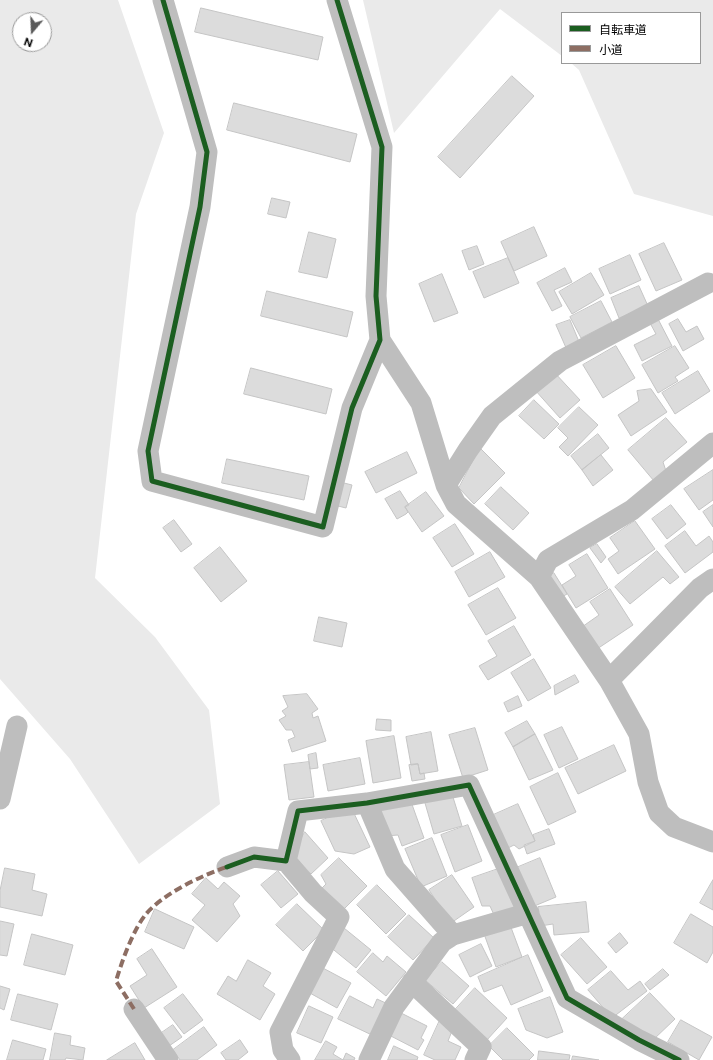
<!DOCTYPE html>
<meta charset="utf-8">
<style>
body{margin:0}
#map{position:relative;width:713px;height:1060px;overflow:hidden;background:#fff;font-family:"Public Sans","Noto Sans JP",sans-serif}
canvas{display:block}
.legend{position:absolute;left:561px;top:12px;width:140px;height:52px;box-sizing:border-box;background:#fff;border:1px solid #999;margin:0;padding:5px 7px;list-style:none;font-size:12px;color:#000}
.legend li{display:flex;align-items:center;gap:8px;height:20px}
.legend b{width:20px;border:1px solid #999}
.north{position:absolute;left:12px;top:12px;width:40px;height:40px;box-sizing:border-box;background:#fff;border:1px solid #999;border-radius:50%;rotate:199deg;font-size:11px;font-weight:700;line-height:16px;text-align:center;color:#000}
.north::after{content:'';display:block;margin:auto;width:14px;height:18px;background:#595959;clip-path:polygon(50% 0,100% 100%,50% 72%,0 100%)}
</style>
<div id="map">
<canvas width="713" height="1060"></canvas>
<ul class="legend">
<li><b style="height:5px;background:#1b5e20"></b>自転車道</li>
<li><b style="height:5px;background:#8d6e63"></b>小道</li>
</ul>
<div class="north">N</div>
</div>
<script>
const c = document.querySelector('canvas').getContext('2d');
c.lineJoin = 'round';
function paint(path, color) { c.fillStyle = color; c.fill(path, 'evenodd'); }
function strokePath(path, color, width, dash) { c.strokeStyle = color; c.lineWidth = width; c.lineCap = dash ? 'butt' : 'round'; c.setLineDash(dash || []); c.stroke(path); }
paint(new Path2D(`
 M0,0H118L164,133L136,214L95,578L155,637L209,710L220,804L139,864L70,759L0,679ZM20,20H44V44H20Z
 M363,0H713V216L634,194L579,70L571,63H700V13H562V56L500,9L394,133Z`), '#eaeaea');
const building = new Path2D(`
 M201,8L323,37L318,60L195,32Z
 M512,76L534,96L460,178L438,157Z
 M234,103L357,134L350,162L227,130Z
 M272,198L290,202L286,218L268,214Z
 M534,227L547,256L514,271L501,242Z
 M309,232L336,239L327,278L299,272Z
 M664,243L682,280L656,291L639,254Z
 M477,246L484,264L469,270L462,251Z
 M630,255L641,280L610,294L599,269Z
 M508,258L519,283L484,298L473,272Z
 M565,268L572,282L554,290L562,306L552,311L537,283Z
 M591,273L604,295L572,314L559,292Z
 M442,274L458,313L434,322L419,284Z
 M639,286L648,306L619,318L611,298Z
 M267,291L353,312L347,337L261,316Z
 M601,301L612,322L581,338L570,317Z
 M658,319L672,346L642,361L634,345L656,334L650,323Z
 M678,319L686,332L697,326L704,339L683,351L669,324Z
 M570,320L580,344L567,350L556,325Z
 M616,346L635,378L603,398L583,365Z
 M675,346L689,368L675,377L678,381L658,393L642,365Z
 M251,368L332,389L326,414L244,394Z
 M698,371L710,391L675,414L662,393Z
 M554,372L580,400L560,418L535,390Z
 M651,389L667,412L631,436L618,415L639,401L637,391Z
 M534,400L559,424L544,439L519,416Z
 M579,407L598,425L568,456L559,447L568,438L558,428Z
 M666,418L687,442L663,462L666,471L654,481L628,450Z
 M598,434L609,448L582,470L571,456Z
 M480,448L505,473L474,504L459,488Z
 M407,452L417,473L376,493L365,472Z
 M601,455L613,470L593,486L582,470Z
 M227,459L309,476L304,500L222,483Z
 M713,470V500L699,510L684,489Z
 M344,483L352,485L346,508L338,506Z
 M501,487L529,513L513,530L485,504Z
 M400,491L409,505L405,507L408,512L406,514L397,519L385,499Z
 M426,492L444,516L422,532L405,507Z
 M671,505L686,524L667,539L652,519Z
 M713,505V527L703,512Z
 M174,520L192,544L181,552L163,528Z
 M635,521L655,549L618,574L608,559L619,551L610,538Z
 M455,524L474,554L452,567L433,538Z
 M685,531L696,546L709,536L713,542V552L685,573L665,546Z
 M597,544L606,557L601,563L590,548Z
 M220,547L247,581L221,602L194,568Z
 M657,551L679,577L670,584L663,577L630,604L615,587Z
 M490,552L505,577L469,597L455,572Z
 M587,554L608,588L576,608L562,585L576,576L569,565Z
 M554,573L567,594L555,601L542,581Z
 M498,588L516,618L486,635L468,605Z
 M610,589L633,625L594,651L579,629L599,615L590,602Z
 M319,617L347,623L342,647L314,641Z
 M514,626L531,655L488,680L479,666L497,656L488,641Z
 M534,659L551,688L528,701L511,673Z
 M575,675L579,682L555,695L554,686Z
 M307,694L318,709L312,713L313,718L318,716L326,741L292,752L288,740L295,737L292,730H286L279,720L286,716L282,711L288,707L283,696Z
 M518,696L522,706L508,712L504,703Z
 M377,719L391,720V731L376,730Z
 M527,721L535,734L513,747L505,733Z
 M562,727L578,759L559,768L544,735Z
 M475,728L488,770L463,778L449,735Z
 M431,732L438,771L420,774L418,764L411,765L406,737Z
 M535,734L553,770L529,780L513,747Z
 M394,736L401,778L373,783L366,741Z
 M614,745L626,771L578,794L565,768Z
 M316,753L318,768L310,769L308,755Z
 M360,758L365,784L328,791L323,765Z
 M309,762L314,797L289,800L284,765Z
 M418,764L420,774L424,773L425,779L412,781L409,765Z
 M558,773L576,812L548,825L530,787Z
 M452,794L462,826L434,834L425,803Z
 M409,796L424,838L402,846L398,835L386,836L376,808Z
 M518,804L535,841L519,849L514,845L506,849L491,816Z
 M351,807L370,847L354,854L335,851L321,821Z
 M468,825L482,861L455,872L441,835Z
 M549,829L555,844L527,854L524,845L535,841L533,835Z
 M305,832L328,858L311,874L293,855Z
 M432,838L447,876L421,887L405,849Z
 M339,858L367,886L343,910L322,888L326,884L321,875Z
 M540,858L556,897L532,907L516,868Z
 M5,868L35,874L32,890L47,894L42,916L0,907V891Z
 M501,868L515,907L494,915L490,906H482L472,878Z
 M278,871L298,894L281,908L261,885Z
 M452,875L474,907L451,923L429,890Z
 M206,878L218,889L224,882L240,896L233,904L240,916L217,942L192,920L205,905L192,894Z
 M713,880V910L700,903Z
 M377,885L406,914L386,934L357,905Z
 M586,902L589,932L554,935L553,924L540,926L538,907Z
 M297,904L324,930L303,951L276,925Z
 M155,909L194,927L184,949L145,932Z
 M691,914L713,927V952L707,963L674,943Z
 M409,915L434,938L413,960L388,937Z
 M0,921L14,924L7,956L0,955Z
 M509,922L522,957L496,967L483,931Z
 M344,928L371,950L356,968L329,946Z
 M620,933L628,943L616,953L608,943Z
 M32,934L73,945L65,975L24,965Z
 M581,938L607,967L587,984L561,955Z
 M481,944L492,966L470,977L459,955Z
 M152,949L177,987L144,1008L130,986L147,975L137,959Z
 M373,953L383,962L387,956L406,972L386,996L357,972Z
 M528,955L543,991L511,1005L502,985L484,992L478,977Z
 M248,960L271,973L263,986L275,994L260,1020L217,994L228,976L236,981Z
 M442,962L469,986L453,1004L425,980Z
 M321,967L351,983L337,1008L308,992Z
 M663,969L669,975L650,990L645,984Z
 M611,971L628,990L640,981L647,991L612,1018L588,990Z
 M0,986L10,989L4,1010L0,1008Z
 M475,988L507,1018L486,1041L454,1011Z
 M650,993L675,1019L653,1040L619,1022Z
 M18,994L58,1004L51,1030L11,1020Z
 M183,994L203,1020L184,1034L164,1008Z
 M350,996L373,1008L377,999L390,1005L374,1036L338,1019Z
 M550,997L563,1032L547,1038L526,1030L518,1009Z
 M309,1006L333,1017L321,1043L297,1033Z
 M397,1011L427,1026L421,1038L424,1040L418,1050L385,1033Z
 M440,1020L454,1026L448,1041L461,1047L455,1060H435L424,1055Z
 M681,1020L712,1037L699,1060L668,1042Z
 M173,1025L182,1037L169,1046L160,1034Z
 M204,1027L217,1045L197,1060H180L173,1050Z
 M507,1028L534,1055L529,1060H503L489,1046Z
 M55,1033L71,1036L70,1045L85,1048L83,1060L66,1058L65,1060H50Z
 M13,1040L46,1049L43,1060H7Z
 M240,1040L248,1052L238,1060H226L221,1053Z
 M326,1041L337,1047L333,1054L343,1060L346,1053L355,1058L354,1060H315Z
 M135,1043L145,1060H107Z
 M394,1046L418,1057L417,1060H388Z
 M539,1051L570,1055L569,1060H538Z
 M573,1056L599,1060H572Z`);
paint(building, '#dcdcdc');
strokePath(building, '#c5c5c5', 1);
strokePath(new Path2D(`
 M163,0L207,152L200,207L148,451L152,481L323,527L352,408L380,340L376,296L382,147L337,0
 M380,340L421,403L446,485L456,504L539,577L609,680L639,734L648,782L659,813L674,827L713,842
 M446,485L468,450L492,416L560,361L708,283
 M539,577L548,560L632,510L713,443
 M609,680L700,588L713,579
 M0,799L17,726
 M367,803L395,869L453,935
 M286,861L313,893L339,917L280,1032L283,1050L290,1060
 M227,867L254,857L286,861L298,811L367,803L469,785L567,998L639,1040L679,1060
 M412,982L481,1047L475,1060
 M134,1009L168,1060
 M369,1060L394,1007L442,942L453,935L529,913`), '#bebebe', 21);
strokePath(new Path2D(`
 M134,1009L116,981C122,961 133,930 146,914C163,894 202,875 227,867`), '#8d6e63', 4, [8, 4]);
strokePath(new Path2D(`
 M163,0L207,152L200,207L148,451L152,481L323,527L352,408L380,340L376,296L382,147L337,0
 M227,867L254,857L286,861L298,811L367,803L469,785L567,998L639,1040L679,1060`), '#1b5e20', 5);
</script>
